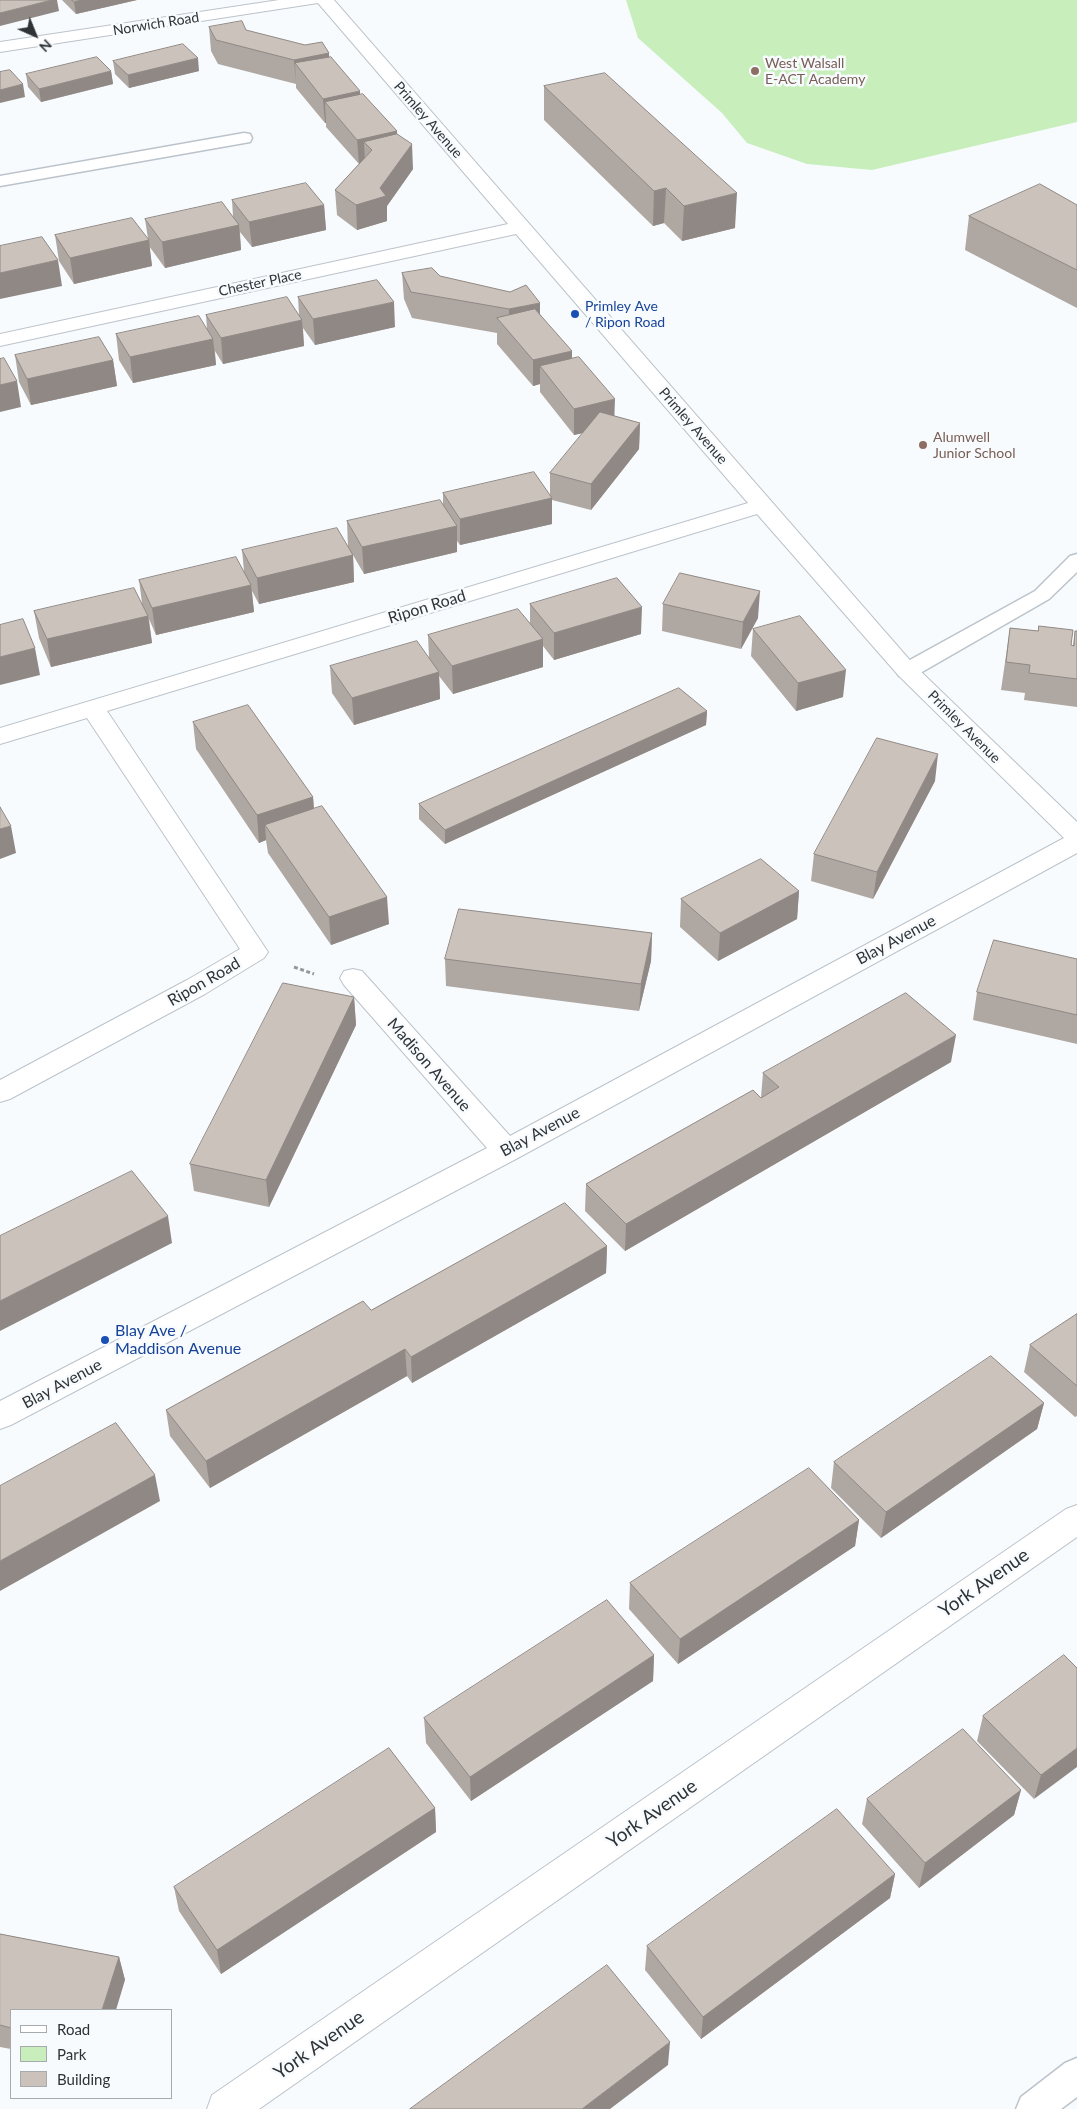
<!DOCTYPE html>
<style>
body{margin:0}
#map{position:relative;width:1077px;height:2109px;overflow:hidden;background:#f8fbfe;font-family:Lato,sans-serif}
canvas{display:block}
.legend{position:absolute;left:10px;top:2009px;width:162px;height:90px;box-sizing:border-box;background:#f8fbfe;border:1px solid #a8abae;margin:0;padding:6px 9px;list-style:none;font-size:15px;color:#303336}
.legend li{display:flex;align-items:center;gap:10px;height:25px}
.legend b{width:25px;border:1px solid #a8abae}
.north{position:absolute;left:10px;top:10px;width:50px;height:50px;-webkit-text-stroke:4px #f8fbfe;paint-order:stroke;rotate:136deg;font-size:14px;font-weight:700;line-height:20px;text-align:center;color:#303336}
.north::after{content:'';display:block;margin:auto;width:18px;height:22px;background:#303336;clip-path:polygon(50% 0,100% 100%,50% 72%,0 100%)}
</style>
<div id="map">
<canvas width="1077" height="2109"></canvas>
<ul class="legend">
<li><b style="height:6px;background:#fff"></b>Road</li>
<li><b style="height:14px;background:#c8eebc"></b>Park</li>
<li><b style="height:14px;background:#ccc2bc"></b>Building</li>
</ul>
<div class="north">N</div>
</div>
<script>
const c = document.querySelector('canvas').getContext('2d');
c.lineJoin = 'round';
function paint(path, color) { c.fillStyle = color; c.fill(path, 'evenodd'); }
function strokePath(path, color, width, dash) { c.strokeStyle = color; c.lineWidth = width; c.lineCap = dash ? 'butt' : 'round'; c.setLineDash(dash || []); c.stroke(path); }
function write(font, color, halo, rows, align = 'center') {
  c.font = font + ' Lato,sans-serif'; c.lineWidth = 5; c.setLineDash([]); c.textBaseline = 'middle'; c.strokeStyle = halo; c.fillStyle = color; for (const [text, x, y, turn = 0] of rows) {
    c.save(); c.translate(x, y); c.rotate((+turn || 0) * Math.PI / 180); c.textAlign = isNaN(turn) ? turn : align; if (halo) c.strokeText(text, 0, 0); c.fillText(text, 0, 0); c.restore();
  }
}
paint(new Path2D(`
 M626,0H1077V122L872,170L807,164L747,143L722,113L638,38Z`), '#c8eebc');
const lane = new Path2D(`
 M244,133L250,134L252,138L250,142L0,186V176Z
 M1077,554V572L1049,599L915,676L907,678L899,676L896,671L899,666L1035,591L1070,556Z
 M1077,2058V2097L1061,2109H1016L1021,2097L1065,2063Z`);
const street = new Path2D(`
 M279,0H334L915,666L1077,822V853L516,1159L11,1425L0,1429V1401L487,1148L344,985L340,978L344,971L353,969L362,971L510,1136L1064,838L899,676L757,514L107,711L268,952L264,958L205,994L10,1099L0,1102V1080L187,980L240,949L87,718L0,744V728L748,503L516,234L0,346V334L508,224L318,3L0,52V42Z
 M1077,1505V1537L259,2109H207L212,2095L1066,1509Z`);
strokePath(lane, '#bbc3cb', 3);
strokePath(street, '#bbc3cb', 2);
strokePath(new Path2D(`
 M294,967L314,974`), '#95989b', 3, [4, 2.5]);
paint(lane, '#fff');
paint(street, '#fff');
paint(new Path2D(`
 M62,0H137L76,14Z
 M209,27L246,30L329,57L360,95L397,131V134L413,169L387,206V221L357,230L337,215L335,190L359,164L326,127V123H325L296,88V84L218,64L211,51Z
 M113,61L199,71L129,88L115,74Z
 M111,71L113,84L41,102L28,87L26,74Z
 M544,86L735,228L682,241L664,223L653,226L544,120Z
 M232,200L324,205L326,230L252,247L240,232L241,250L165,268L149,246L152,266L74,284L59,261L55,235L148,239L145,219L233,217Z
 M1077,205V308L965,250L969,216Z
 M402,273L440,276L540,314L615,416L640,423L639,449L591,510L552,500V524L460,545L457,541V552L364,574L353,555L354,582L259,604L252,591L254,612L156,635L149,619L152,643L51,667L39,638L34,611L142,603L139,580L244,571L242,550L348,548L347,521L443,505V493L550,495V473L583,433L574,435L540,392V384L533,386L497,344V333L412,318L404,299Z
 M298,297L395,327L315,345L303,328L304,346L223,364L215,351L216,365L133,383L119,360L116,334L207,329L206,315H299Z
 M15,355L113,360L117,386L31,405L19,382Z
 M530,604L641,634L554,660L543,646V667L453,694L439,676L440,699L354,725L332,693L330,666L429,658L428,635L530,624Z
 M663,604L758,618L741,649L662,631Z
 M1039,626L1071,645H1073L1075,631H1077V707L1024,700L1025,693L1001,690L1010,628L1038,631Z
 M753,629L843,697L796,711L751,656Z
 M707,711L706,725L445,844L419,819V804Z
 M193,722L313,797L314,809L389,924L331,945L268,853L266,840L259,843L196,749Z
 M935,781L873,899L811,881L814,854Z
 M799,891L797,919L718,961L680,927L681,899Z
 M652,933L651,961L639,1011L446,986L445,959Z
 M1077,959V1044L973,1020L977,992Z
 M354,997L356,1025L269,1207L194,1191L190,1164Z
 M951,1062L625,1251L585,1211L586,1184L761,1097L763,1073Z
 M607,1246L606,1273L412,1383L407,1376L210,1488L170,1436L166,1410L371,1310Z
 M1077,1314V1416L1075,1417L1024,1372L1030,1345Z
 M1044,1403L1037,1429L881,1538L831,1488L834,1462Z
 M859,1520L855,1546L678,1664L629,1609L630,1583Z
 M654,1655L653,1681L471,1801L426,1743L424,1718Z
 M1077,1668L1034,1799L977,1741L983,1716Z
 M1021,1790L1014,1815L919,1888L862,1824L867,1799Z
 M435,1808L436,1832L221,1974L179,1911L174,1887Z
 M895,1874L890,1898L701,2039L645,1970L647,1946Z
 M0,1934L119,1957L125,1980L11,2010V2049L0,2047Z`), '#afa7a2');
paint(new Path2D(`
 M52,0H57L59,11L0,26V13Z
 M82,0H137L76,14L74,2Z
 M329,53L330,78L295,63L296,84L294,60Z
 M198,58L199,71L129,88L128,75Z
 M111,71L113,84L41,102L39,89Z
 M23,84L25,97L0,103V90Z
 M360,91L361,116L325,102L326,123H325L323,99Z
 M397,131L398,156L372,150L364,142L365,163L359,164L357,140Z
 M412,144L413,169L387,206V221L357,230L356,205L380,188Z
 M666,188L664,223L653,226L654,191Z
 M737,193L735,228L682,241L684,206Z
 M324,205L326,230L252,247L249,222Z
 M239,225L241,250L165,268L162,242Z
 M149,240L152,266L74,284L70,258Z
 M58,260L62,286L0,299V273Z
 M394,302L395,327L315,345L313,319Z
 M540,303V329L509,332V309Z
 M302,320L304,346L223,364L221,338Z
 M213,339L216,365L133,383L130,357Z
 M572,351V377L540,366V384L533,386V360Z
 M113,360L117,386L31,405L27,379Z
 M17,381L21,407L0,412V385Z
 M615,399L614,426L574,435V409Z
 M640,423L639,449L591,510V484Z
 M552,498V524L460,545V519Z
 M457,526V552L364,574L362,547Z
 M353,555L354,582L259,604L257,578Z
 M251,585L254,612L156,635L152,608Z
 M760,591L758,618L741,649L743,622Z
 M642,607L641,634L554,660V633Z
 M148,616L152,643L51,667L47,639Z
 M543,639V667L453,694L452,666Z
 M35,648L40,675L0,685V657Z
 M846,670L843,697L796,711L798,683Z
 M439,672L440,699L354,725L352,698Z
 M707,711L706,725L445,844V830Z
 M938,754L935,781L873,899L877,872Z
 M313,797L315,824L265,825L266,840L259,843L257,815Z
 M11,826L16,853L0,859V829Z
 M799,891L797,919L718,961L720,933Z
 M387,897L389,924L331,945L329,917Z
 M652,933L651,961L639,1011L641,984Z
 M354,997L356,1025L269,1207L266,1180Z
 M956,1035L951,1062L625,1251L626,1224Z
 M168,1216L172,1243L0,1331V1301Z
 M607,1246L606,1273L412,1383L411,1357Z
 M405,1349L407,1376L210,1488L206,1461Z
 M1044,1403L1037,1429L881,1538L886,1512Z
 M155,1475L160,1501L0,1591V1561Z
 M859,1520L855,1546L678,1664L680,1639Z
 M654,1655L653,1681L471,1801L470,1777Z
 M1077,1748V1767L1034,1799L1041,1775Z
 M1021,1790L1014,1815L919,1888L925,1863Z
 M435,1808L436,1832L221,1974L217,1950Z
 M895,1874L890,1898L701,2039L703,2017Z
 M119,1957L125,1980L116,2010H102Z
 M670,2042L668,2065L610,2109H582Z`), '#8f8884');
const building = new Path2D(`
 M0,0H52L0,13Z
 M72,0H82L74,2Z
 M242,21L246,30L305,45L322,42L329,53L294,60L216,40L209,27Z
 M183,44L198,58L128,75L113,61Z
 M97,57L111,71L39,89L26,74Z
 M331,57L360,91L323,99L295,63Z
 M10,70L23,84L0,90V72Z
 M605,73L737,193L684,206L666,188L654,191L544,86Z
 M363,94L397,131L357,140L325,102Z
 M397,134L412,144L380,188L386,196L356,205L335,190L372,150L364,142Z
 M306,183L324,205L249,222L232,200Z
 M1040,184L1077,205V270L969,216Z
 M222,202L239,225L162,242L145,219Z
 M132,218L149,240L70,258L55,235Z
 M42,237L58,260L0,273V246Z
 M432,268L440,276L510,292L526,285L540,303L509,309L411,292L402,273Z
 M377,280L394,302L313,319L298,297Z
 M287,297L302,320L221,338L206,315Z
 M535,309L572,351L533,360L497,318Z
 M199,316L213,339L130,357L116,334Z
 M99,337L113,360L27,379L15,355Z
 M579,357L615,399L574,409L540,366Z
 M4,358L17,381L0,385V359Z
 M600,412L640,423L591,484L550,473Z
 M534,472L552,498L460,519L443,493Z
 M440,500L457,526L362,547L347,521Z
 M337,528L353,555L257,578L242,550Z
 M236,557L251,585L152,608L139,580Z
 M680,573L760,591L743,622L663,604Z
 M617,578L642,607L554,633L530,604Z
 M134,588L148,616L47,639L34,611Z
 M518,609L543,639L452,666L428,635Z
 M800,616L846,670L798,683L753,629Z
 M23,619L35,648L0,657V625Z
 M1039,626L1073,630L1071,645L1074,646L1075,631H1077V679L1029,673L1030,665L1006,662L1010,628L1038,631Z
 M417,641L439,672L352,698L330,666Z
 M679,688L707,711L445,830L419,804Z
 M248,705L313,797L257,815L193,722Z
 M877,738L938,754L877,872L814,854Z
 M322,806L387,897L329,917L265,825Z
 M0,807L11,826L0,829Z
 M761,859L799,891L720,933L681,899Z
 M459,909L652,933L641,984L445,959Z
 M994,940L1077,959V1015L977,992Z
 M283,983L354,997L266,1180L190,1164Z
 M906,993L956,1035L626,1224L586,1184L753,1090L761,1098L779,1087L763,1073Z
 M132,1171L168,1216L0,1301V1236Z
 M565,1203L607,1246L411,1357L405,1349L206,1461L166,1410L363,1301L371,1310Z
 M1077,1314V1386L1030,1345Z
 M991,1356L1044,1403L886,1512L834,1462Z
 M116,1423L155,1475L0,1561V1486Z
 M809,1468L859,1520L680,1639L630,1583Z
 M607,1600L654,1655L470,1777L424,1718Z
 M1064,1655L1077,1668V1748L1041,1775L983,1716Z
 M963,1729L1021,1790L925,1863L867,1799Z
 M389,1748L435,1808L217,1950L174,1887Z
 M837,1809L895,1874L703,2017L647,1946Z
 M0,1934L119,1957L102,2010H11V2028L0,2025Z
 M607,1965L670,2042L582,2109H410Z`);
paint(building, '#ccc2bc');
strokePath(building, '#8f8884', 1);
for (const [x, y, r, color] of [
 [755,71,5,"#8d6e63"],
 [575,314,5,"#1a4fb4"],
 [923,445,5,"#8d6e63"],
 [105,1340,5,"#1a4fb4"]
]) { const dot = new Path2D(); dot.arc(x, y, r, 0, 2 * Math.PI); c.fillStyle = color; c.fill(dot); strokePath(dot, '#f8fbfe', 2); }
write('14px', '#303336', '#f8fbfe', [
 ["Norwich Road",156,24,-9],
 ["Primley Avenue",428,120,49],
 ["Chester Place",260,283,-12],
 ["Primley Avenue",693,426,49],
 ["Primley Avenue",964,727,45]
]);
write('14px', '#785e54', '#f8fbfe', [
 ["West Walsall",765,63],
 ["E-ACT Academy",765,79],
 ["Alumwell",933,437],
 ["Junior School",933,453]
], 'left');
write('14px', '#164399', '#f8fbfe', [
 ["Primley Ave",585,306],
 ["/ Ripon Road",585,322]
], 'left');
write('16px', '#303336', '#f8fbfe', [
 ["Ripon Road",427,607,-17],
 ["Blay Avenue",896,940,-28],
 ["Ripon Road",204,982,-30],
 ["Madison Avenue",429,1065,49],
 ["Blay Avenue",540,1132,-28],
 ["Blay Avenue",62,1384,-28]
]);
write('16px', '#164399', '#f8fbfe', [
 ["Blay Ave /",115,1331],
 ["Maddison Avenue",115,1349]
], 'left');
write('19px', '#303336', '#f8fbfe', [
 ["York Avenue",984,1583,-35],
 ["York Avenue",652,1814,-35],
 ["York Avenue",319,2045,-35]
]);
</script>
